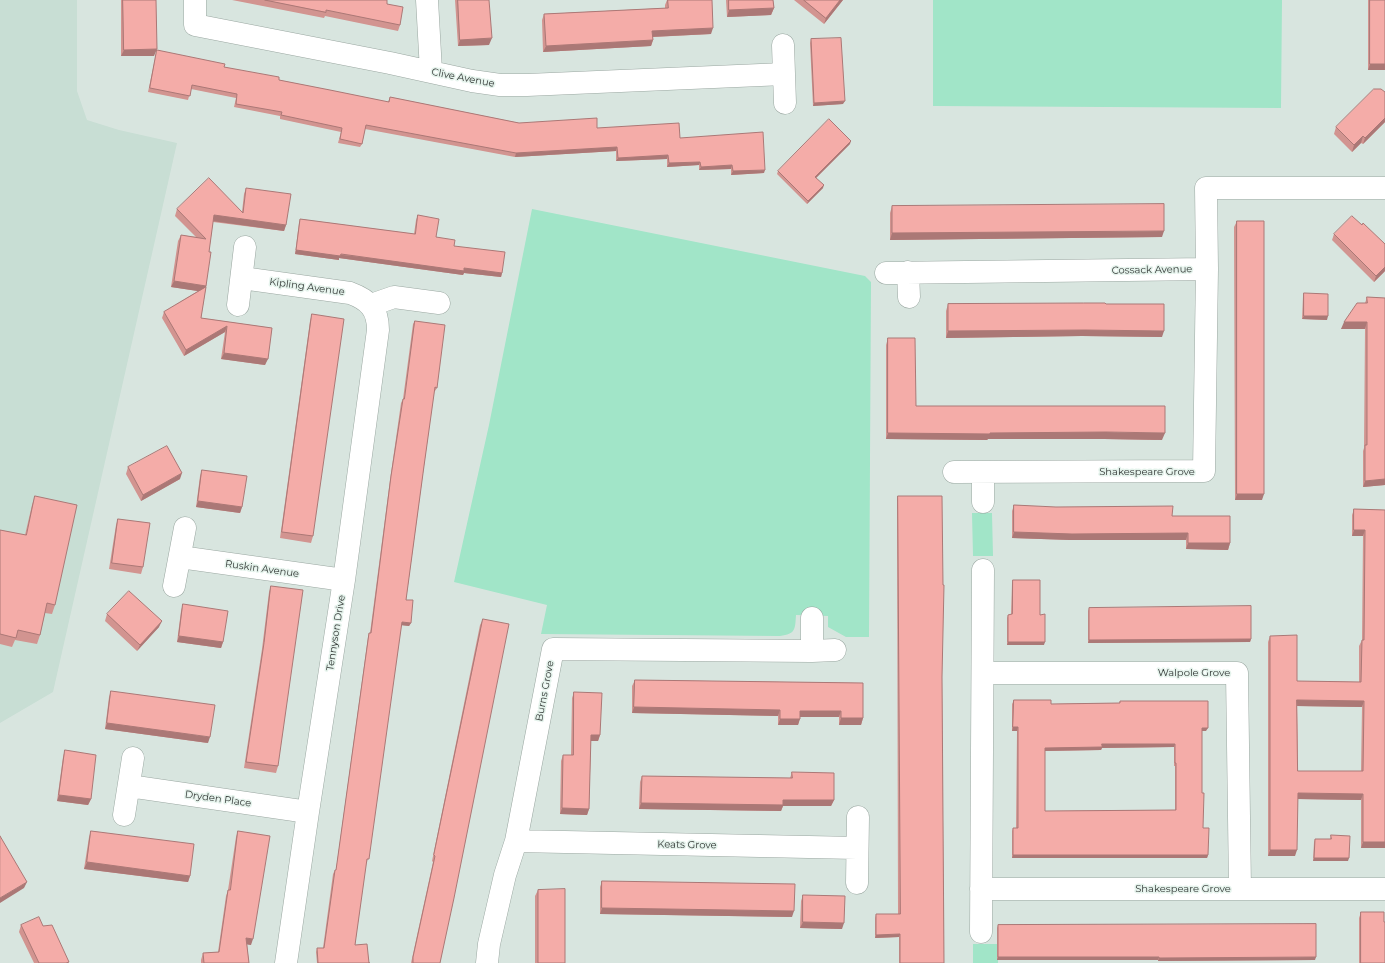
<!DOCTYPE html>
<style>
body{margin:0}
canvas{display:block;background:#d8e5df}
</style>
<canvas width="1385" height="963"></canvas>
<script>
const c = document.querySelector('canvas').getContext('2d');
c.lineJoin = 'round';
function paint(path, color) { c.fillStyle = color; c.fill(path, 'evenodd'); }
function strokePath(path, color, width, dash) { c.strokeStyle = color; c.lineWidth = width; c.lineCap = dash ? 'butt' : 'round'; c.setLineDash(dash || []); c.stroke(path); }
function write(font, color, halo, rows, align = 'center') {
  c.font = font + ' Montserrat,sans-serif'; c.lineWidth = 3; c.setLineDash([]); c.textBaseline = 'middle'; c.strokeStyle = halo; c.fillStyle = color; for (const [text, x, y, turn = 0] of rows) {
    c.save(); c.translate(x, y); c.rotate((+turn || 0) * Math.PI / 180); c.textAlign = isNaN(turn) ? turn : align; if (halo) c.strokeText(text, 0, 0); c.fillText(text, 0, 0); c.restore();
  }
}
paint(new Path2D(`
 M0,0H77V91L87,120L119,130L177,143L53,692L0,723Z`), '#c8ded4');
paint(new Path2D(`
 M933,0H1282L1281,108L933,106Z
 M532,209L865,276L871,282L869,637H846L828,627V616L796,615C795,629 796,634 780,636L541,634L547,605L454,582L489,425Z
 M972,513H992L993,556H973Z
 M973,944H998V963H973Z`), '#a1e5c8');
const minor = new Path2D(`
 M195,0V25L390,63L472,81L500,85H527L784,74
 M427,0L431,71
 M783,45L785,103
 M908,272L909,297
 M886,273L1207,269L1206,188H1385
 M242,278L350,293C369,300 378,309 378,330L344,580L308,812L286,963
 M238,305L245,247
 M371,305L394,297L439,303
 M954,472L1204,471L1207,269
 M983,472V502
 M180,557L344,580
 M174,586L185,528
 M812,651L835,650
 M983,673H1237L1240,889
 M129,786L308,812
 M124,815L133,758
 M516,841L857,848
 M857,883L858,817
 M981,889H1385
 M981,932L983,570
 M487,963L489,944L505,875L516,841L553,649L812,651V618`);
strokePath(minor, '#9aa7a1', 23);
strokePath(minor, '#fff', 22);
paint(new Path2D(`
 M121,0H156L154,56H121Z
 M232,0H387V4L400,25L398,31L325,16L324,18Z
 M455,0H489V45L458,46Z
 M667,0H712L711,34L653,37V40L651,46L543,52L542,20L544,14L665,8V5Z
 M726,0H773L774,8L771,15L727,17Z
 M794,0H843L824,24Z
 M1368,0H1385V70H1368Z
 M811,39L843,104L813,106L810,43Z
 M157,50L224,67L279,80L388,102L390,97L519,123L597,128L680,138L764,173L731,175V169L699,170V165L667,167V159L616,161V151L515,157L365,129L362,144L360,147L338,143L341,132L280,119V116L234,107L236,98L191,89L188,100L148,92L156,54Z
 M1385,92V122L1363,144L1361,143L1352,152L1334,134L1336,127Z
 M850,144L816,178L823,188L807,204L777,174L778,171Z
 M246,188L286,225L284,231L213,222L209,252L206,287L201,318L272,328L265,365L221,359L225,332L184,356L162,318L164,312L198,291L171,287L178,241L181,235L196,237L175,216L177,209L242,212L244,194Z
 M892,206L1162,237L890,240V213Z
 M418,215L436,237L454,246L502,273L501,277L464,273L463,275L339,258V260L295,254L299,223L300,219L414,234L416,220Z
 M1237,221L1262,500H1235L1234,227Z
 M1362,225L1385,271L1374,282L1332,240L1334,234Z
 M1304,293L1327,320L1302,319L1303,296Z
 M1367,297L1385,298V485L1363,487V451L1364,448L1365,329H1341L1365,303Z
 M948,304H1106L1162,337L1082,336L946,338V311Z
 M312,314L313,536L311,543L280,538L310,321Z
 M415,321L437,388L435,391H434L424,466L406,600L411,623L409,626L401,625L367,862H366L355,945L369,963H370H317L316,952L317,948H323L333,874L335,870H336L368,637L369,633H370L390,480L401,403L403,399L413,324Z
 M888,338L916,406L1162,440L1104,439H988L987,440L886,439V345Z
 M128,467L180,479L141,501L126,474Z
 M202,470L242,507L240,513L196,507L200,476Z
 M35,496L55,605L52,614L45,613L40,635L37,644L15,640L12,647L0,644V530L25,535L32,505Z
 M898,496L942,677L944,963H899V937L875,938V918L876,914H898L897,499Z
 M1014,505L1172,516L1230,543L1228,550L1186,549V540H1070L1012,538V511Z
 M1354,509L1385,510V848H1361V800L1298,799L1295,856H1268V642L1270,636L1297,681L1359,682V646L1362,640L1363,536H1352V515ZM1297,706L1362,707L1361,771H1298Z
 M118,519L143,567L141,574L109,569L116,525Z
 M1013,580L1040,615L1044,645H1007V618L1008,615L1011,614L1012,583Z
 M271,586L278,766L276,773L244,768L262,649L269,592Z
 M183,604L223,642L221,648L177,642L181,611Z
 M1089,608L1251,639L1250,642L1088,643V611Z
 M107,614L159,627L137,651L105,621Z
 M483,619L440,963H411L433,862L432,861L480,625Z
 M635,680L863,683V718L861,725H839V717H800L798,725H778V716L632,713V686Z
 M111,691L208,743L105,729L109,697Z
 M574,692L600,735L598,741H591L589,809L587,815L560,814L561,761L563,755H571L572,698Z
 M1014,700L1051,704L1119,703L1120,701L1206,731H1202V793L1203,828L1208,855L1207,858H1012V831L1013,828H1016L1017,731H1012V704ZM1174,747V766H1175V810L1045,811V751L1101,750L1102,748Z
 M65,750L91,799L88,805L57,801L63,757Z
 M792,772L834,800L831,806H783L781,811L639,809L640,782L642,776L790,778Z
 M91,831L190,876L188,882L84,869L89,837Z
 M238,831L251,945L247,944L249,963H201V960L203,953L218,952L226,896L228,890L236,837Z
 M1331,835L1348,861H1313L1314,842L1315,839H1330Z
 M602,881L792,917L600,914V887Z
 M538,890L565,963H535V896Z
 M803,895L842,929L800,928L801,901Z
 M1361,912L1384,922L1385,963H1359V918Z
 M21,925L43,926L69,962L68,963H34L19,932Z
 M998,925L1315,960L1158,961V960H997V928Z`), '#d29490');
paint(new Path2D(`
 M840,0H843L824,24L826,18Z
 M774,8L771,15L727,17L729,10Z
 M713,28L711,34L650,37L652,31Z
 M492,38L489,45L458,46L460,40Z
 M653,40L651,46L543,52L546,46Z
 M157,49L154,56H121L124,50Z
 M1370,64H1385V70H1368Z
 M845,101L843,104L813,106L814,103Z
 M1385,118V122L1363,144L1365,138Z
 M1363,136L1361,143L1352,152L1354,145Z
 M851,141L850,144L814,180L815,177Z
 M617,147L616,151L515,157L516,153Z
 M668,155L667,159L616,161L618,158Z
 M700,162L699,165L667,167L669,163Z
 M732,165L731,169L699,170L701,167Z
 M765,170L764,173L731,175L733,171Z
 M824,185L823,188L807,204L808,201Z
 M214,215L286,225L284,231L212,221Z
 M1164,231L1162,237L890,240L892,233Z
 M296,250L464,268L502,273L501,277L464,273L463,275L339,258V260L295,254Z
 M1385,267V271L1374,282L1376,276Z
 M174,281L206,286L204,292L171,287Z
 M1304,316H1328L1327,320L1302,319Z
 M1344,322H1367L1365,329H1341Z
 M227,326L225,332L184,356L186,350Z
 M1085,330L1164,331L1162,337L1082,336L946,338L948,331Z
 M224,353L268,359L265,365L221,359Z
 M1106,432L1165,433L1162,440L1104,439H988L987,440L886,439L888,433Z
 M182,473L180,479L141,501L143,495Z
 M1385,479V485L1363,487L1365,481Z
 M1237,494H1264L1262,500H1235Z
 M198,501L242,507L240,513L196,507Z
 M1354,530H1365L1363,536H1352Z
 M1014,532L1188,533L1186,540H1070L1012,538Z
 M1188,543H1230L1228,550L1186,549Z
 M162,621L159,627L137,651L140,645Z
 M402,622L411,623L409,626L400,625Z
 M179,636L223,642L221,648L177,642Z
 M1251,639L1250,642L1088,643L1089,640Z
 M1008,642H1045L1044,645H1007Z
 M1297,700L1364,701L1362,707L1295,706Z
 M634,707L780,710L778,716L632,713Z
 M800,711H841L839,717H798Z
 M841,718H863L861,725H839Z
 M780,719H800L798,725H778Z
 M107,723L210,737L208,743L105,729Z
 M1013,727H1018L1017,731H1012Z
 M1202,728H1208L1206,731H1201Z
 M591,735H600L598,741H589Z
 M1102,744H1175L1174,747L1102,748L1101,750L1044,751L1045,748Z
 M1298,793L1363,794L1361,800L1296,799Z
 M59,795L91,799L88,805L57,801Z
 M783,800H834L831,806H783L781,811L639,809L641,803Z
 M562,808L589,809L587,815L560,814Z
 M1363,842H1385V848H1361Z
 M1270,850H1297L1295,856H1268Z
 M1013,855H1208L1207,858H1012Z
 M1314,858H1349L1348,861H1313Z
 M87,862L190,876L188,882L84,869Z
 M27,882L24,888L0,903V898Z
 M602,908L794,911L792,917L600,914Z
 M803,922L844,923L842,929L800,928Z
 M900,934L899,937L875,938L876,935Z
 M246,938L253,939L251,945L244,944Z
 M998,957H1159L1158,960H997Z
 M1316,957L1315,960L1158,961L1159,958Z`), '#ab7876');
const building = new Path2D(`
 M123,0H156L157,49L124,50Z
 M265,0H387V4L403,7L400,25L326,10V12Z
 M458,0H489L492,38L460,40Z
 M668,0H712L713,28L652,31L653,40L546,46L544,14L668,8Z
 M729,0H773L774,8L729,10Z
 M804,0H840L826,18Z
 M1370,0H1385V64H1370Z
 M841,38L845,101L814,103L811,39Z
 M157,50L225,64L224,67L279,77V80L330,90L389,102L390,97L519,123L597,118V128L679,123L680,138L763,132L765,170L733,171L732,165L701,167L700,162L669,163L668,155L618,158L617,147L516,153L366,125L362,144L340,139L342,128L281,115L282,112L236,104L237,94L192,85L190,96L150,88Z
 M1374,89H1381L1385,92V118L1365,138L1363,136L1354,145L1336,127Z
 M829,119L851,141L815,177L824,185L808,201L778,171Z
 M209,178L243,213L246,188L291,194L286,225L214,215L209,252H211L206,286L174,281L181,235L206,239L177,209Z
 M1164,204V231L892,233V206Z
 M418,215L439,219L436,237L455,240L454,246L505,252L502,273L464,268V271L341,254L340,256L296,250L300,219L415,234Z
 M1352,216L1362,225L1363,223L1385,244V267L1376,276L1334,234Z
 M1237,221H1264V494H1237Z
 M206,287L201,318L272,328L268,359L224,353L227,326L186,350L164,312Z
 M1304,293L1328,294V316H1304Z
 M1367,297L1385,298V479L1365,481V445H1367V322H1344L1357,303H1367Z
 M1084,303H1105L1106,304H1164V331L1085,330L948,331V304Z
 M312,314L344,319L313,536L282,532Z
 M415,321L445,325L437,388L435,387L424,466L406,600H413L411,623L402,622L369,859H367L355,945L367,944L369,963H370H318L317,948H324L335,870H336L369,633H371L391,476L403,399H404Z
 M888,338H915L916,406H1165V433L1106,432L990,433V434L888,433Z
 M167,446L182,473L143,495L128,467Z
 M202,470L247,476L242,507L198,501Z
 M35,496L77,505L55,605L47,603L40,635L18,630L16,638L0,634V530L26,535Z
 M898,496H942L943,585H944L942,677L944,963H900V934L876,935V914H900Z
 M1014,505L1056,507L1173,506L1172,516H1230V543H1188V533L1072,534L1014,532Z
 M1354,509L1385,510V842H1363V794L1298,793L1297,850H1270V636L1297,635V681L1361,682L1362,640H1364L1365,530H1354ZM1297,700L1364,701L1363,771H1298Z
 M118,519L150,523L143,567L112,563Z
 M1013,580H1040V615L1045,614V642H1008V615L1012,614Z
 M271,586L303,590L278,766L246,762L264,643Z
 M129,591L162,621L140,645L107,614Z
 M183,604L228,611L223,642L179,636Z
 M1251,606V639L1089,640V608Z
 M483,619L509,624L454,898L440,963H413V957L435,856L434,855Z
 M635,680L863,683V718H841V711H800V719H780V710L634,707Z
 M111,691L215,705L210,737L107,723Z
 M574,692L602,693L600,735H591L589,809L562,808L563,755H573Z
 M1014,700H1051V704L1120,703V701H1208V728H1202V793H1204L1203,828H1209L1208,855H1013V828H1018V727H1013ZM1102,744H1175V763H1176V810L1045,811V748L1102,747Z
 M65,750L96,755L91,799L59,795Z
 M792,772L834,773V800H783V805L641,803L642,776L792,778Z
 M91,831L194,844L190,876L87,862Z
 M238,831L270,836L253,939L246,938L249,963H204L203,953L219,952L228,890H230Z
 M1331,835L1350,836L1349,858H1314L1315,839H1331Z
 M0,836L27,882L0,898Z
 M602,881L795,884L794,911L602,908Z
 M565,889V963H538V890Z
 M803,895L845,896L844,923L803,922Z
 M1361,912H1384V922H1385V963H1361Z
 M39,917L43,926L52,925L69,962L66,963H39L21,925Z
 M1316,924V957L1159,958V957H998V925Z`);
paint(building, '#f4aca8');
strokePath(building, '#ab7876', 1);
write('10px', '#333836', '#e5f3ec', [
 ["Clive Avenue",463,78,11],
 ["Cossack Avenue",1152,270,-1],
 ["Kipling Avenue",307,287,8],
 ["Shakespeare Grove",1147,472],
 ["Ruskin Avenue",262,569,8],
 ["Tennyson Drive",336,633,-81],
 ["Walpole Grove",1194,673],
 ["Burns Grove",545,691,-79],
 ["Dryden Place",218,799,8],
 ["Keats Grove",687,845,1],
 ["Shakespeare Grove",1183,889]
]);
</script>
